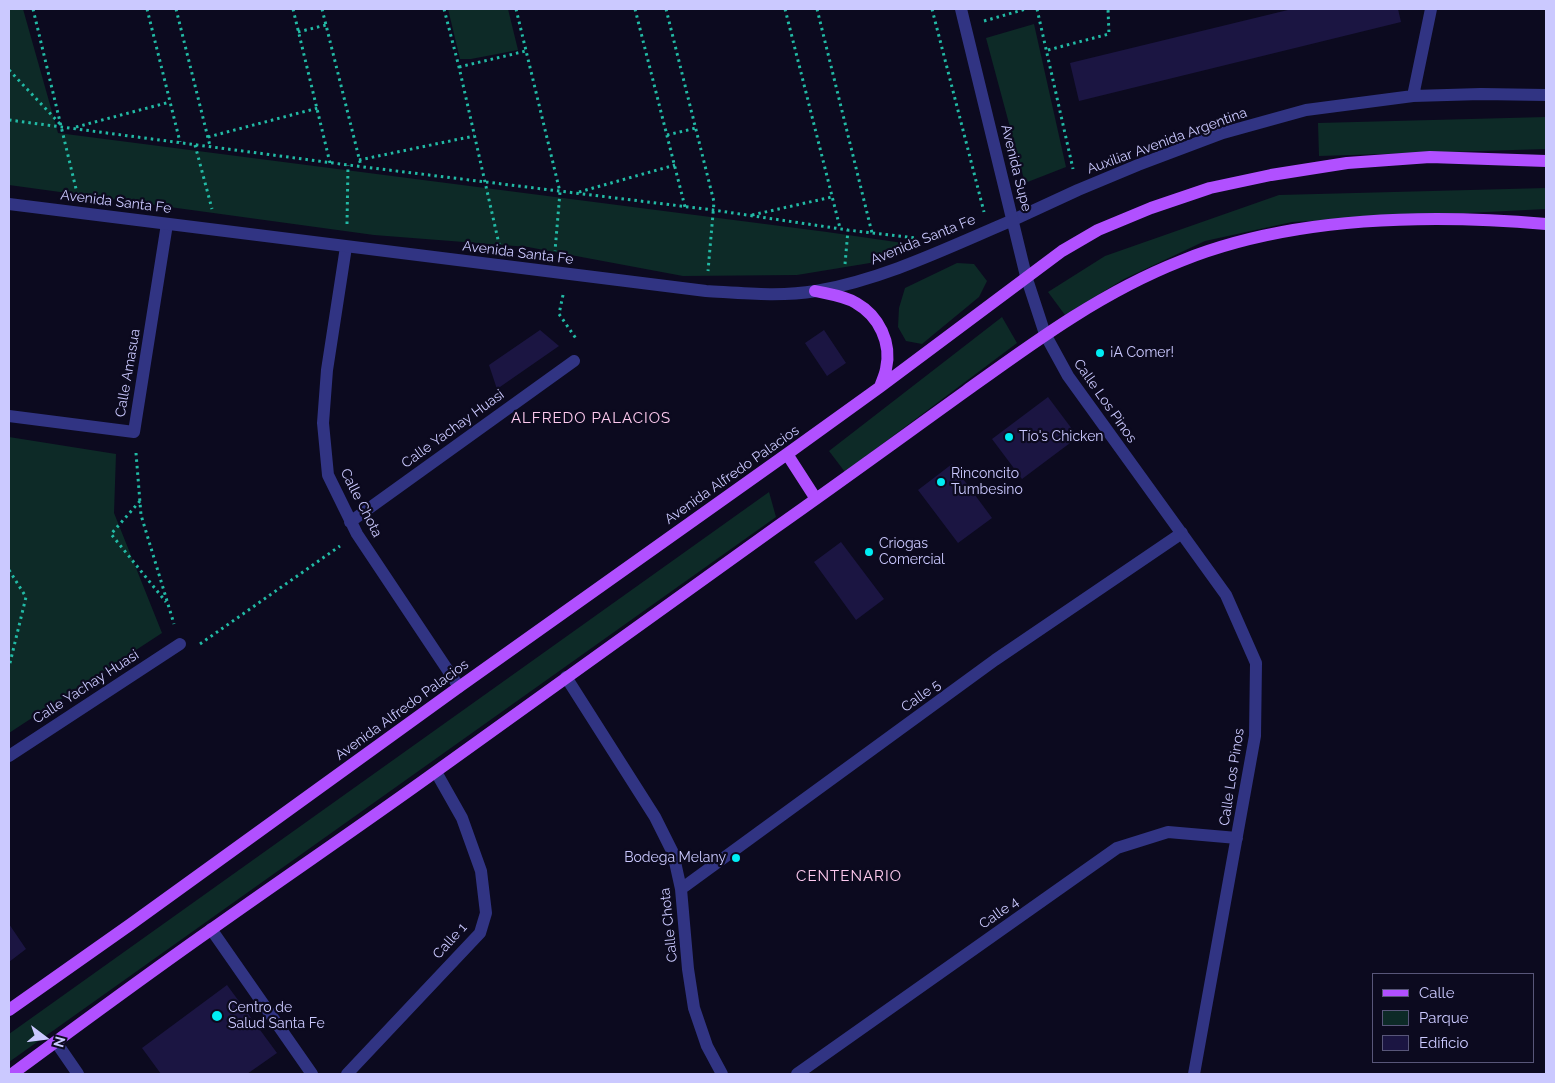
<!DOCTYPE html>
<meta charset="utf-8">
<style>
body{margin:0}
#map{position:relative;width:1555px;height:1083px;overflow:hidden;background:#0c0a1f;font-family:Raleway,sans-serif}
canvas{display:block}
.frame{position:absolute;inset:0;border:10px solid #cbc9ff;pointer-events:none}
.legend{position:absolute;left:1372px;top:973px;width:162px;height:90px;box-sizing:border-box;background:#0c0a1f;border:1px solid #585679;margin:0;padding:6px 9px;list-style:none;font-size:15px;color:#cbc9ff}
.legend li{display:flex;align-items:center;gap:10px;height:25px}
.legend b{width:25px;border:1px solid #585679}
.north{position:absolute;left:20px;top:1013px;width:50px;height:50px;-webkit-text-stroke:4px #0c0a1f;paint-order:stroke;rotate:105deg;font-size:14px;font-weight:700;line-height:20px;text-align:center;color:#cbc9ff}
.north::after{content:'';display:block;margin:auto;width:18px;height:22px;background:#cbc9ff;clip-path:polygon(50% 0,100% 100%,50% 72%,0 100%)}
</style>
<div id="map">
<canvas width="1555" height="1083"></canvas>
<div class="frame"></div>
<ul class="legend">
<li><b style="height:6px;background:#b150ff"></b>Calle</li>
<li><b style="height:14px;background:#0d2a27"></b>Parque</li>
<li><b style="height:14px;background:#1b1542"></b>Edificio</li>
</ul>
<div class="north">N</div>
</div>
<script>
const c = document.querySelector('canvas').getContext('2d');
c.lineJoin = 'round';
function paint(path, color) { c.fillStyle = color; c.fill(path, 'evenodd'); }
function strokePath(path, color, width, dash) { c.strokeStyle = color; c.lineWidth = width; c.lineCap = dash ? 'butt' : 'round'; c.setLineDash(dash || []); c.stroke(path); }
function write(font, color, halo, rows, align = 'center') {
  c.font = font + ' Raleway,sans-serif'; c.lineWidth = 4.5; c.setLineDash([]); c.textBaseline = 'middle'; c.strokeStyle = halo; c.fillStyle = color; for (const [text, x, y, turn = 0] of rows) {
    c.save(); c.translate(x, y); c.rotate((+turn || 0) * Math.PI / 180); c.textAlign = isNaN(turn) ? turn : align; if (halo) c.strokeText(text, 0, 0); c.fillText(text, 0, 0); c.restore();
  }
}
paint(new Path2D(`
 M9,9H23L58,133L827,232L917,245L876,262L797,275L683,276L528,247L374,235L9,185Z
 M448,9H508L518,50L471,59H460Z
 M1034,24L1066,167L1025,183L986,38Z
 M1546,117V149L1319,156L1318,123Z
 M1546,188V209L1292,222L1205,241L1124,279L1065,315L1048,292L1105,256L1279,195Z
 M957,263L974,264L987,281L979,297L922,344L906,341L898,327L899,308L905,288Z
 M1002,317L1017,343L845,472L829,451Z
 M9,437L116,454L114,513L162,633L9,733Z
 M769,492L776,517L9,1062V1034Z`), '#0d2a27');
paint(new Path2D(`
 M1292,9H1398L1401,22L1079,101L1070,63Z
 M540,330L559,346L497,389L489,365Z
 M824,330L846,363L827,376L805,343Z
 M1048,397L1078,437L1022,479L992,439Z
 M952,464L992,518L958,543L918,490Z
 M841,542L884,599L856,620L814,562Z
 M9,924L26,949L9,962Z
 M227,985L277,1053L247,1074H161L142,1048Z`), '#1b1542');
strokePath(new Path2D(`
 M33,9L77,193
 M147,9L180,142
 M176,9L210,146
 M293,9L330,163
 M322,9L361,166
 M444,9L459,67L499,244
 M516,9L560,192L555,251
 M635,9L685,207
 M666,9L714,202L708,271
 M785,9L840,228
 M817,9L872,233
 M932,9L984,212
 M1037,9L1073,169
 M984,21L1026,9
 M298,32L326,25
 M1048,50L1109,34L1108,9
 M459,67L526,51
 M9,70L62,126
 M9,120L348,165L713,210L848,230L915,238
 M76,127L170,102
 M667,135L696,128
 M208,137L318,108
 M195,145L212,209
 M359,160L474,136
 M579,192L675,165
 M752,215L832,197
 M347,224L348,165
 M845,264L848,230
 M563,295L559,314L577,340
 M136,453L141,515L174,624
 M140,501L111,534L166,602
 M9,570L26,597L9,667
 M200,644L340,546`), '#22baa5', 3, [2.5, 4]);
strokePath(new Path2D(`
 M1413,96L1431,9
 M1013,220L1078,190L1138,165L1223,133L1306,110L1413,96L1481,94L1546,95
 M346,247L327,370L323,423L328,475L357,534L459,687
 M1045,334L1068,376L1226,595L1256,663L1255,736L1194,1074
 M9,416L134,432L167,224
 M350,522L574,361
 M566,677L655,817L673,853L681,889L688,969L694,1008L707,1046L722,1074
 M9,756L180,644
 M681,889L995,660L1182,533
 M211,929L312,1074
 M56,1042L78,1074
 M347,1074L480,933L486,913L481,871L462,818L436,772
 M797,1074L1117,848L1168,832L1237,838`), '#313483', 12);
strokePath(new Path2D(`
 M961,9L1026,276L1045,334
 M9,204L706,291C742,293 780,297 816,291C885,279 949,247 1013,220`), '#313483', 12);
strokePath(new Path2D(`
 M815,291C828,294 845,296 856,303C879,316 892,343 886,369C885,375 882,381 880,387
 M787,454L816,499
 M9,1010L131,924L459,687L787,454L880,387L1062,251L1098,230L1151,208L1210,188L1271,175L1347,163L1430,157L1546,161
 M12,1074C77,1026 142,978 209,931C285,877 362,825 438,770C550,689 662,608 775,528C839,483 902,437 966,391C1034,342 1102,292 1181,261C1292,216 1428,214 1546,224`), '#b150ff', 12);
for (const [x, y, r, color] of [
 [1100,353,5,"#00edf4"],
 [1009,437,5,"#00edf4"],
 [941,482,5,"#00edf4"],
 [869,552,5,"#00edf4"],
 [736,858,5,"#00edf4"],
 [217,1016,6,"#00edf4"]
]) { const dot = new Path2D(); dot.arc(x, y, r, 0, 2 * Math.PI); c.fillStyle = color; c.fill(dot); strokePath(dot, '#0c0a1f', 2); }
write('14px', '#cbc9ff', '#0c0a1f', [
 ["Auxiliar Avenida Argentina",1167,141,-20],
 ["Avenida Supe",1016,168,76],
 ["Avenida Santa Fe",116,202,7],
 ["Avenida Santa Fe",923,240,-22],
 ["Avenida Santa Fe",518,253,7],
 ["Calle Amasua",128,373,-80],
 ["Calle Los Pinos",1105,401,55],
 ["Calle Yachay Huasi",453,429,-36],
 ["Avenida Alfredo Palacios",732,475,-35],
 ["Calle Chota",361,503,63],
 ["Calle Yachay Huasi",86,687,-33],
 ["Calle 5",921,696,-36],
 ["Avenida Alfredo Palacios",402,710,-36],
 ["Calle Los Pinos",1232,777,-81],
 ["Calle 4",999,913,-35],
 ["Calle Chota",669,925,-96],
 ["Calle 1",450,941,-48]
]);
write('14px', '#cbc9ff', '#0c0a1f', [
 ["¡A Comer!",1110,353],
 ["Tío's Chicken",1019,437],
 ["Rinconcito",951,474],
 ["Tumbesino",951,490],
 ["Criogas",879,544],
 ["Comercial",879,560],
 ["Bodega Melany",726,858,"right"],
 ["Centro de",228,1008],
 ["Salud Santa Fe",228,1024]
], 'left');
c.letterSpacing = '1px';
write('15px', '#ffcbf0', '#0c0a1f', [
 ["ALFREDO PALACIOS",591,418],
 ["CENTENARIO",849,876]
]);
c.letterSpacing = '0px';
</script>
